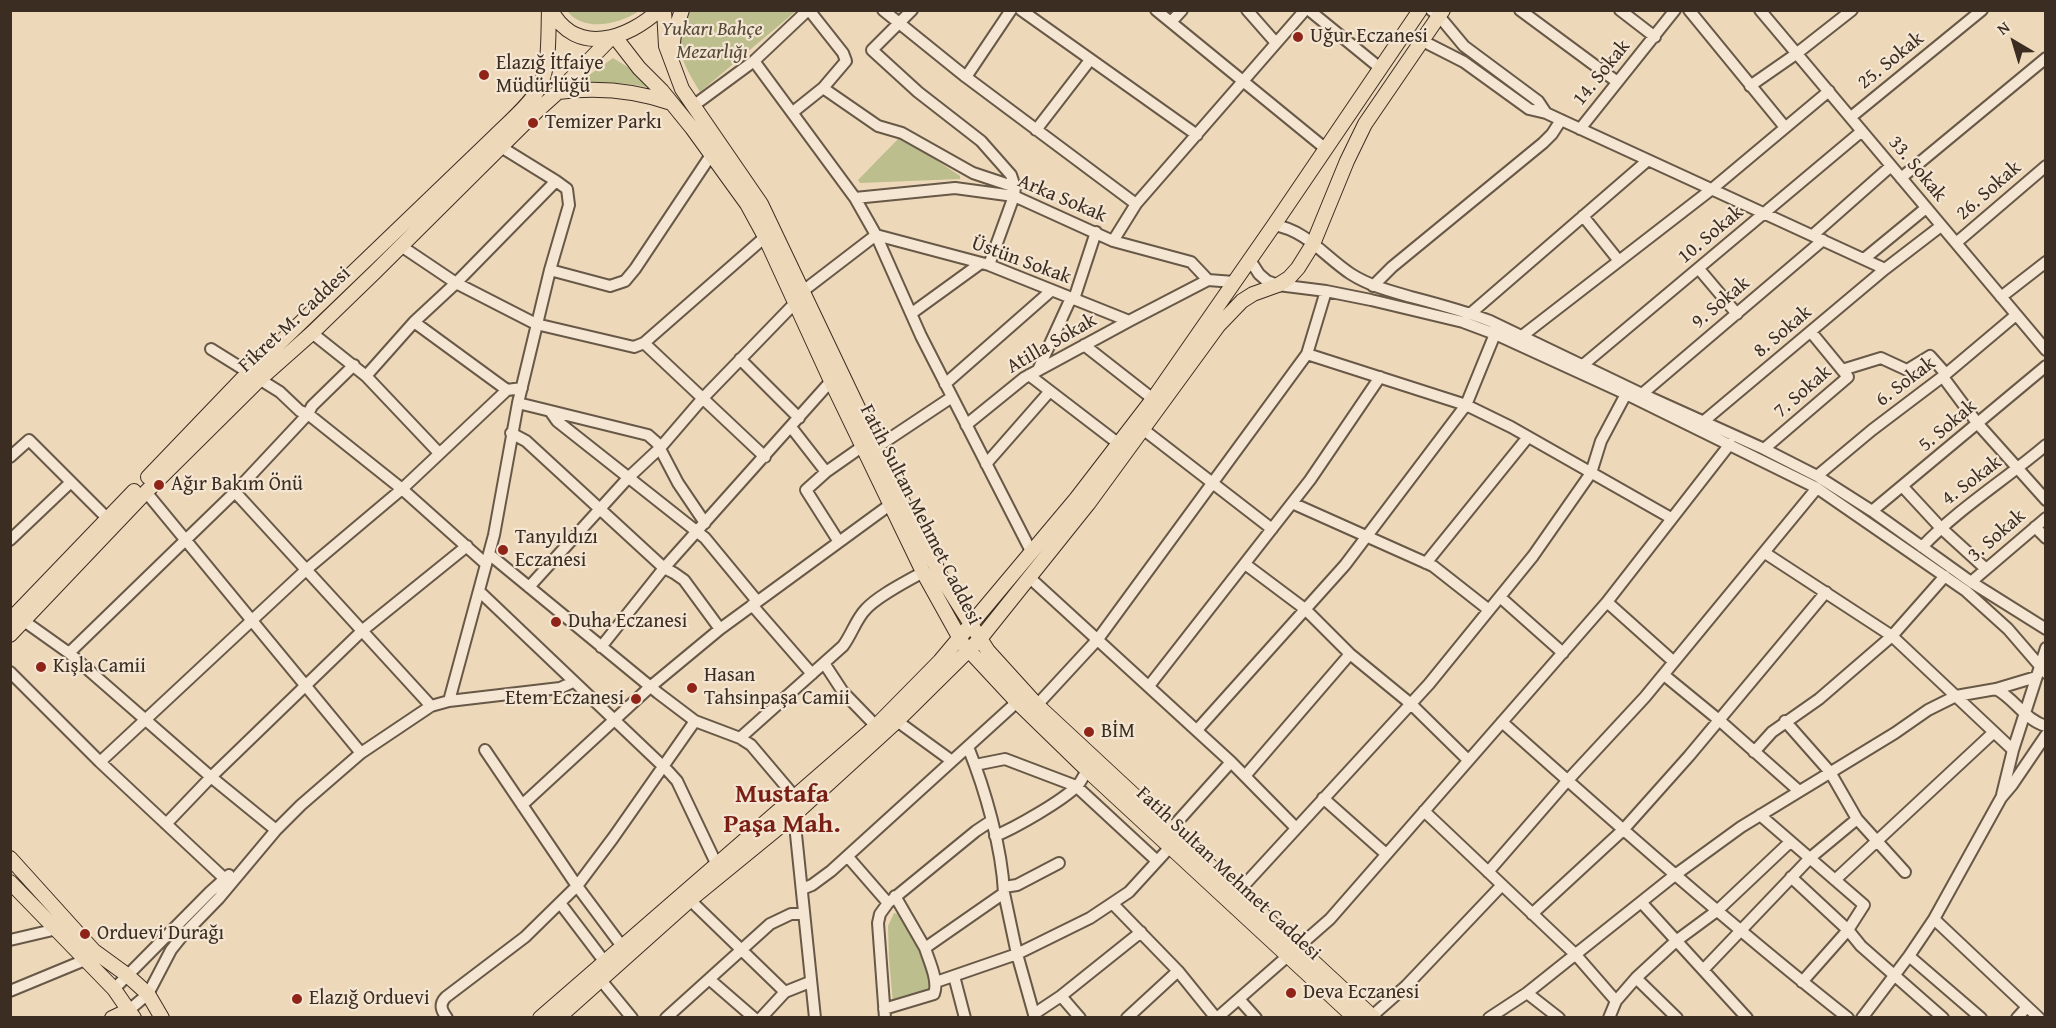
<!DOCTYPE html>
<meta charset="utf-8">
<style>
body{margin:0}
#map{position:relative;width:2056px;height:1028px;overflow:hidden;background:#eed8ba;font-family:"Gentium Book Plus",serif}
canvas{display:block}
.frame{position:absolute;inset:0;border:12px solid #3b2d21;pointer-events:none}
.north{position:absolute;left:1984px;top:12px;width:60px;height:60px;-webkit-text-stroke:4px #f4e6d2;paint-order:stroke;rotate:322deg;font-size:16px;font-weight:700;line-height:24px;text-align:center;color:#3b2d21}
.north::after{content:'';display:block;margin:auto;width:21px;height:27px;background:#3b2d21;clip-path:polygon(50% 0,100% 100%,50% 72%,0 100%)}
</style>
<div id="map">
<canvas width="2056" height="1028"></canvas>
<div class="frame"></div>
<div class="north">N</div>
</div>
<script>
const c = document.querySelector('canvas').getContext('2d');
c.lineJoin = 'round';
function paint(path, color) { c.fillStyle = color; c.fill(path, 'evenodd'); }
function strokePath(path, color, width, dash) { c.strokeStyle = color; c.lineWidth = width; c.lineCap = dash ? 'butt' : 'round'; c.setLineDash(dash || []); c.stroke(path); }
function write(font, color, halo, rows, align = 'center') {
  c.font = font + ' "Gentium Book Plus",serif'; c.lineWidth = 4.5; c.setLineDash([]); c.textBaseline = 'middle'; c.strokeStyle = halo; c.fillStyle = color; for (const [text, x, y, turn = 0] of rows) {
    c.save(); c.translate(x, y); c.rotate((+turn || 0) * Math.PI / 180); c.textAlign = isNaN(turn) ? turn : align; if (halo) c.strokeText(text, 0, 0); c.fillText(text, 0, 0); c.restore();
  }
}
paint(new Path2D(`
 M567,11H639C619,24 585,33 567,11Z
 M690,11H796L700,92C681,60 673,48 690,11Z
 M613,58L631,69L653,89C627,82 605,82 578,83Z
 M902,137L960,176V179L860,183L858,180L898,139Z
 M894,913L902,915C915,940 932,963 929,993L893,1003L889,959L888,926Z`), '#bcbe8d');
const minor = new Path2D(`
 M883,10L966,77L1136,204
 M912,10L872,50L918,92L981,141L1011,175L1015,187L1014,196L989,265
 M1021,10L1197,135
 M1156,10L1326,149
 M1247,10L1276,43
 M1309,10L1380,68
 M1431,10L1439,16L1464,46L1538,101L1546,113
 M1520,10L1616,81
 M1620,10L1655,37
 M1689,10L1784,126
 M1760,10L2046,350
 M1171,22L1182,10
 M1405,32L1464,62L1529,109L1546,113L1561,120L1885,269L1941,226
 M754,61L855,198L876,235L921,336L1032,553
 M966,77L1011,10
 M1750,86L1796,54L1852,10
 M823,88L878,126L902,133L973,173L1015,187
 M693,106L754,61L808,10
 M793,112L823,88L846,61L843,53L809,10
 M1851,117L1982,10
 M1580,129L1675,10
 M1036,130L1090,60
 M1901,178L2046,58
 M855,198L955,188L1014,196L1113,241L1191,262L1208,280
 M1583,216L1619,261
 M1274,225C1306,230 1325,257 1351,274C1370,286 1390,291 1411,297C1438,304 1464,311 1490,321L1642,394L1764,449L1817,476L1872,511L1971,582L2046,629
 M1813,235L1891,166
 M1113,241L1136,204L1305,10
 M1956,243L2046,166
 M401,246L456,283L536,324L634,347L644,343L765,237
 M1864,259L1926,208
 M1250,260L1259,274L1267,281L1278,285L1326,291L1371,300L1463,322L1495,334L1626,394L1817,488L1966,591L2008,629L2046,673
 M1699,269L1737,314
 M550,270L610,286L625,281L635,269L711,155
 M1373,286L1392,267L1543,143L1552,134L1561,120
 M803,291L876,235L989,265L1129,321L1208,280L1234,282
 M2001,297L2046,262
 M1074,299L1096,232
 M912,313L981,263
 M1470,314L1647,161
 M414,322L507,390
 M312,333L366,376L439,453
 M1522,336L1712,189L1829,91
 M644,343L765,457
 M1084,345L1153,399
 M211,349L280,392L300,411L308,414L402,489L486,564
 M1307,354L1466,405L1511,427L1671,518
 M740,359L799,418
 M1583,365L1862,131
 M1038,370L1071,298
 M1842,370L1881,358L1907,370L1930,356L1946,374
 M1029,375L1119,444
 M366,376L414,322L456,283L556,181
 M1943,377L1978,424L2046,500
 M945,384L1052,290
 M1642,394L1823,240
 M518,403L648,435L657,443L678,483L705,523
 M550,411L557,421L705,538L757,601
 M1704,421L1885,269
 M966,425L1024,378L1129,321
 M791,427L826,472
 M1144,430L1272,529
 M511,433L526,441L664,568L674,573L684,580L720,629
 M877,447L952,397
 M1764,449L1848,377L1811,332
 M10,457L29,440L71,482
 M986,464L1050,391
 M1817,476L1872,430L1946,374L2016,315
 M1903,487L1940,527L1986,569
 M146,492L361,753
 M235,492L431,706
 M1292,503L1433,566L1489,610
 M1872,511L2046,366
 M2035,527L2046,538
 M10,540L71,482L108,519
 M839,542L806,490L826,472L863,446
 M1922,547C1959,508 2005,480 2046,445
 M1765,553L1892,636L2013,750
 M489,554L658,693L695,721L740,738L751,745L795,797L794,815L815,1018
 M1426,563L1528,437
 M1245,564L1305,609L1350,654L1411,704L1468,760
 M1030,578L1231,762L1170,830
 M1971,582L2046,518
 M529,587L628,478L660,448L703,398L795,303
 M479,591L668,771L677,781L716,863
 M1500,597L1563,653
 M1607,602L1674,662
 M752,605L812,674
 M24,621L69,653L235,492L308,414L312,406L354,365
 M601,647L664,568L831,381
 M69,653L211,777L276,830
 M824,663L843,692L876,726
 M10,672L100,762L225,879
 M1664,675L1719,720L1799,791
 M1149,686L1310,480L1380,377
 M1996,689C2015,699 2025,720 2046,726
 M449,701L494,535L518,403L550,270L569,205L567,189L556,181L501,147
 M1037,705L1098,639L1307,354L1326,291
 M897,721L952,761
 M1785,721L1830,772L1857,819L1905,872
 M1502,722C1615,823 1729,924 1848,1018
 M1197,730L1345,565L1466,405L1495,334
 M740,738L843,646C852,634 856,619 866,609C879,595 906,582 923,572
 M485,750L577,886L621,945
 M1754,752L1772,732L1819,699L1892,636L1945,576
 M100,762L307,569L402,489L507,390L522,388
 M1231,762L1296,828
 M975,765L1005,759L1076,786L1157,861
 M1245,776L1350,654
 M2002,795L2013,750L2046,648
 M1323,798L1386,854
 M522,805L650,687L720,629L891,504
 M1424,811L1576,955L1616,1001
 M1760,815L1864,905L1848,930L1802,982
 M166,824L211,777L363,630L467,546
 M995,836C1015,828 1062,801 1077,786C1081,782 1084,775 1087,770
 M848,857L888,903L976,831L991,821
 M1488,872L1568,780L1645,697L1817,488
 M1791,877L1848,930L1861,946L1943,1018
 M1835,880L1994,732
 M1004,887L1017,885L1059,863
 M802,889L812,885L831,871L1017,702
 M1004,893L1017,954L1035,1018
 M1237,893L1429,684L1533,556L1591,473L1601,441L1626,394
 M895,896L925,948L1004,893C1002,848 985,789 968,747
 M690,900L785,992
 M1641,902L1747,1018
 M560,903L604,961
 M1113,904L1178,971L1216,1018
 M1532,914L1623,830L1689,756L1826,592
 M1934,919L2039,1018
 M10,940L57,929
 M1909,956L1981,1018
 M1704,969L1810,858L1857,819
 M954,976L965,1018
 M1636,978L1677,1018
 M600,979L632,1018
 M709,979L754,1018
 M936,982L1017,954L1090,918L1129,892L1171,846
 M114,989L210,892L229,875
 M10,991L85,960
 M1527,993L1559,1018
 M1061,996L1080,1018
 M1239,999L1256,1018
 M884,1009L934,994C939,981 929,961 925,948
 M129,1010L148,994L171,950L183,935L219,898L276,830L301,805L361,753L431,706L449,701L560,688L573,682
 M1034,1014L1061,996L1141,932
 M1372,1016L1406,986L1502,885
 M447,1018C441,1010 439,1004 446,997L525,937L577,886L613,838L695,721
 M666,1018L770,924L791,914H804
 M761,1018L785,992L810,982
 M885,1018L878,923L880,914L888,903
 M1127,1018L1178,971
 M1217,1018L1330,919L1607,602L1730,444
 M1489,1018L1527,993L1675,875L1741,827L1895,733L1928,710L1956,696L1996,689L2036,677
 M1609,1018L1616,1001L1636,978L1676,941L1718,910L1790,842
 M1862,1018L1909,956L1934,919L2001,798L2012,785L2046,735
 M2017,1018L2027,1007`);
const major = new Path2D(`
 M551,10C576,57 628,39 659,10
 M664,10L666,46L682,89L761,204L901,498L943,580L988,651L1037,705L1374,1018
 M615,37L639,68L662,91L692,128L747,204L765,237L831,381L923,572L963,644L1017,702L1087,770L1355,1018
 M672,51L674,34L682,10
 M558,92C597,87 634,90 671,103
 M148,477L241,380L495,136C508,123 532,103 540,86C550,64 548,35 549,10
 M10,620L134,491
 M10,635L146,492L259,380L312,333L375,272L538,110L558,92L610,39
 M10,858L94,951L127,975L148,994L162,1018
 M10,882L114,989L134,1018
 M112,1018L129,1010
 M540,1018L876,726L940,661L1076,499L1153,399L1274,225L1420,10
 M558,1018L690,900L794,815L897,721L980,639L1088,504L1218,326L1242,301L1253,294L1278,285L1289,278L1298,268L1313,244L1347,161L1365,124L1443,10`);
strokePath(minor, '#685847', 14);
strokePath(major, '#3b2d21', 16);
strokePath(minor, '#f4e6d2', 10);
strokePath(major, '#eed8ba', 14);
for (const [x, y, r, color] of [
 [1298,37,6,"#8f2418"],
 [484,75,6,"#8f2418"],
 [533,123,6,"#8f2418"],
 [159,485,6,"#8f2418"],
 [503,550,6,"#8f2418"],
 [556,622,6,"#8f2418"],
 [41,667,6,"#8f2418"],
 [692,688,6,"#8f2418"],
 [636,699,6,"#8f2418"],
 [1089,732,6,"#8f2418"],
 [85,934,6,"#8f2418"],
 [1291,993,6,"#8f2418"],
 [297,999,6,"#8f2418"]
]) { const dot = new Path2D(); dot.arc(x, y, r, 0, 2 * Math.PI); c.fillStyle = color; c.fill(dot); strokePath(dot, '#f4e6d2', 2); }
write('italic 20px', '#554a37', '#f4e6d2', [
 ["Yukarı Bahçe",712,30],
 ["Mezarlığı",712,53]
]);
write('20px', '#3b2d21', '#f4e6d2', [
 ["Uğur Eczanesi",1310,37],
 ["Elazığ İtfaiye",496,64],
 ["Müdürlüğü",496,87],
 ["Temizer Parkı",545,123],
 ["Ağır Bakım Önü",171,485],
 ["Tanyıldızı",515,538],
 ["Eczanesi",515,561],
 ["Duha Eczanesi",568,622],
 ["Kışla Camii",53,667],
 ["Hasan",704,676],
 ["Tahsinpaşa Camii",704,699],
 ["Etem Eczanesi",624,699,"right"],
 ["BİM",1101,732],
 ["Orduevi Durağı",97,934],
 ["Deva Eczanesi",1303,993],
 ["Elazığ Orduevi",309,999]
], 'left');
write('20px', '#3b2d21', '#f4e6d2', [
 ["25. Sokak",1891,61,-39],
 ["14. Sokak",1602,73,-51],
 ["33. Sokak",1917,169,50],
 ["26. Sokak",1989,191,-41],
 ["Arka Sokak",1062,199,23],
 ["10. Sokak",1711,235,-40],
 ["Üstün Sokak",1021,261,20],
 ["9. Sokak",1721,303,-40],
 ["Fikret M. Caddesi",295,320,-43],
 ["8. Sokak",1783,332,-40],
 ["Atilla Sokak",1052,344,-30],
 ["6. Sokak",1906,382,-37],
 ["7. Sokak",1803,392,-41],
 ["5. Sokak",1948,426,-40],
 ["4. Sokak",1972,481,-37],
 ["Fatih Sultan Mehmet Caddesi",920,515,63],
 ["3. Sokak",1997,536,-41],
 ["Fatih Sultan Mehmet Caddesi",1228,874,43]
]);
write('bold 26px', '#7a1f14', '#f4e6d2', [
 ["Mustafa",782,795],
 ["Paşa Mah.",782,825]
]);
</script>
